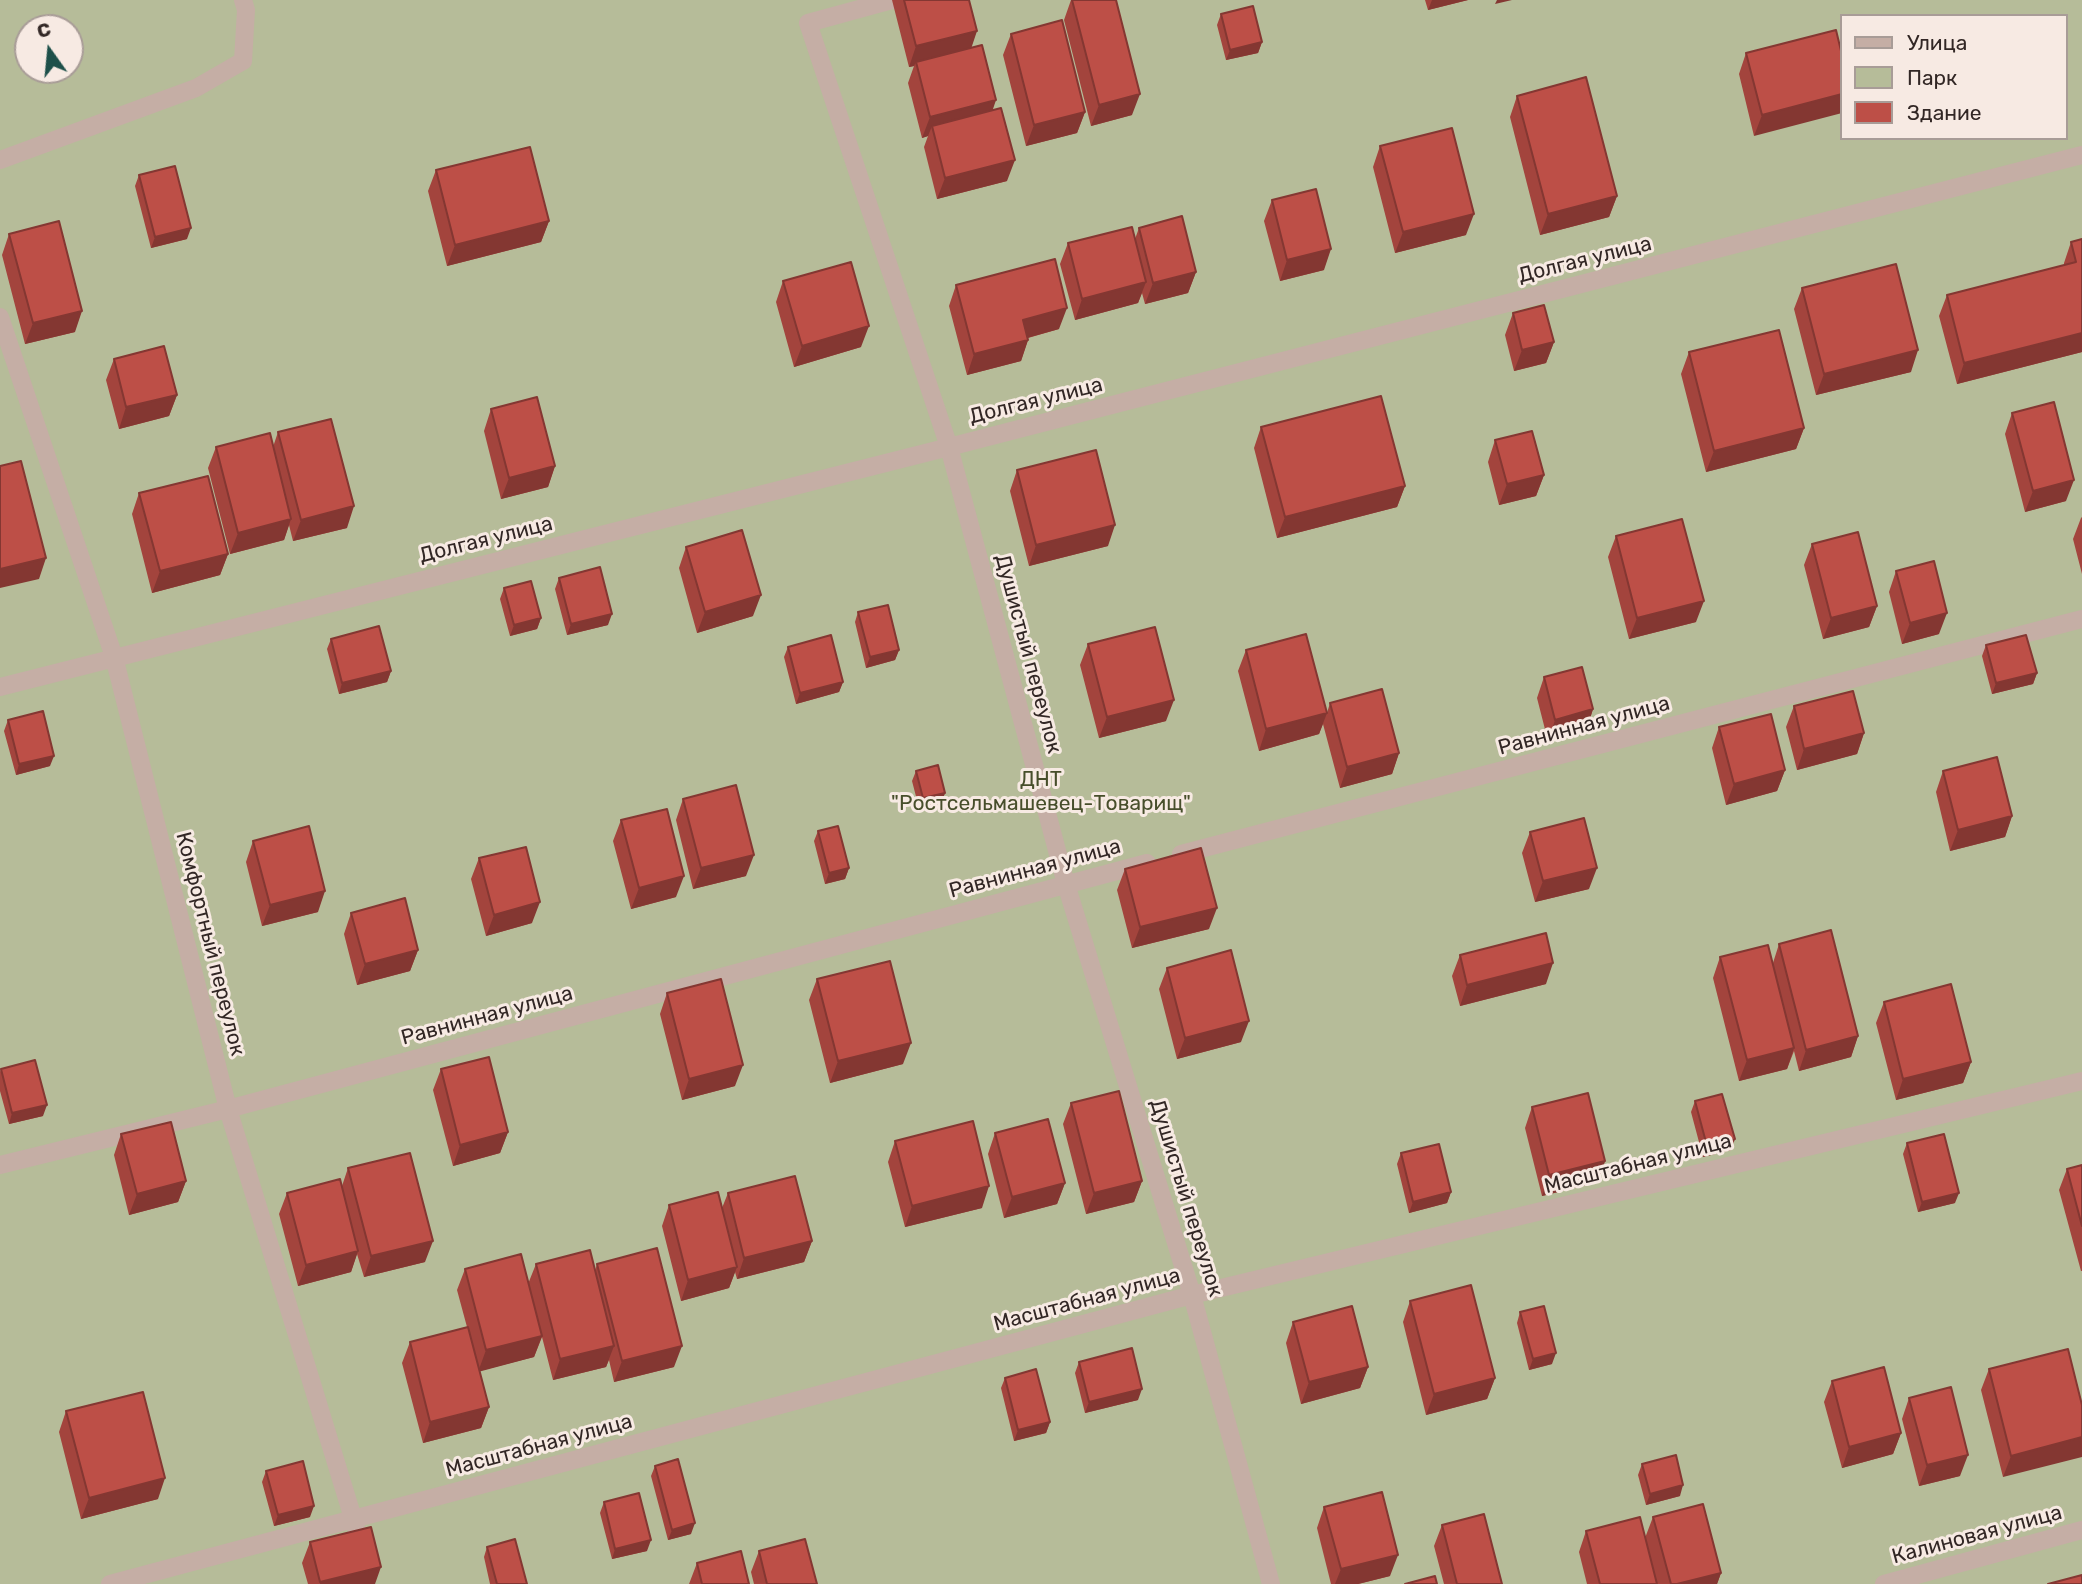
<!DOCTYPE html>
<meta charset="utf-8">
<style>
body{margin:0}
#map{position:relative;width:2082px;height:1584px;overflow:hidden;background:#efe0d8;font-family:Rubik,sans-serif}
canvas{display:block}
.legend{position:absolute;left:1840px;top:14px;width:228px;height:126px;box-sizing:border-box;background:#f7eae3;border:2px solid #a89c97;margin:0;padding:9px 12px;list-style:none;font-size:21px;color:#322725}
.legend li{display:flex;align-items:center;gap:14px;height:35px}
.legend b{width:35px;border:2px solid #a89c97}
.north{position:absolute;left:14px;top:14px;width:70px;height:70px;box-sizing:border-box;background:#f7eae3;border:2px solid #a89c97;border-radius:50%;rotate:345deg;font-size:19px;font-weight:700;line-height:28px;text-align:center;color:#322725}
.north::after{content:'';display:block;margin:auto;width:24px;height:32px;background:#1e504a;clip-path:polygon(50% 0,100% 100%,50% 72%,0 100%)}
</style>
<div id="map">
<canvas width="2082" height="1584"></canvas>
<ul class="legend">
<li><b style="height:9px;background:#c5aea5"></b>Улица</li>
<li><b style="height:19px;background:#b6bc99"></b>Парк</li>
<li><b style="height:19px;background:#bd4f47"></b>Здание</li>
</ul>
<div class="north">С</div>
</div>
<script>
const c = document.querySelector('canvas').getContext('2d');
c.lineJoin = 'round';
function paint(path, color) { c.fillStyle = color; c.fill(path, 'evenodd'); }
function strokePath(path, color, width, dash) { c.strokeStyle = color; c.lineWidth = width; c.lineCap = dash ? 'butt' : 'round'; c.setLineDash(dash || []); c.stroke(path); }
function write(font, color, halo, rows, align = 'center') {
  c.font = font + ' Rubik,sans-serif'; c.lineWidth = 6; c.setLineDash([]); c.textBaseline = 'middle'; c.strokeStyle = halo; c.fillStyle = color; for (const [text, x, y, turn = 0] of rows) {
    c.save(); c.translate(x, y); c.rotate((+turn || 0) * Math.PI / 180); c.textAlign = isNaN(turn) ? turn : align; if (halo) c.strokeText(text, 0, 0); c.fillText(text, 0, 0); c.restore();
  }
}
paint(new Path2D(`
 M0,0H2082V1584H0ZM1842,16H2066V138H1842ZM28,28H70V70H28Z`), '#b6bc99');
strokePath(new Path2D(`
 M892,0L808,23L949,447L1066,884L1192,1295L1271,1584
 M0,160L196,88L243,61L246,10L243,0
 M0,317L114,657L228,1109L356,1528
 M0,687L949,447L2082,155
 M1181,854L2082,619
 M0,1165L228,1109L1147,863
 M110,1584L1192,1295L2082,1081
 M1884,1584L2082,1530`), '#c5aea5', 18);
paint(new Path2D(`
 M892,0H969L971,47L993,110L1007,181L937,199L924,147L928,136L922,138L908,83L914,66L909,67Z
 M1071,0H1116L1132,115L1091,126L1064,20Z
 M1425,0H1468L1428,10Z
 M1221,14L1262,42L1258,53L1226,60L1217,25Z
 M1836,30L1754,136L1739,74L1746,53Z
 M1011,34L1085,112L1077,133L1026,146L1003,55Z
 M1517,96L1617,196L1609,217L1540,235L1510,117Z
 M1380,146L1466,235L1395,253L1373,167Z
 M436,170L549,221L541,242L447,266L428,191Z
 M139,175L187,239L151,248L135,186Z
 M1272,200L1324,270L1280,281L1264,221Z
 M1139,228L1196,272L1188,293L1145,304L1142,293L1138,303L1075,320L1060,264L1068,243L1135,239Z
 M9,234L75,332L25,344L2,255Z
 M2082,239V352L1957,384L1939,316L1947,295L2064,265V263L2071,242Z
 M783,281L861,347L794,367L776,302Z
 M956,285L1059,329L1028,338V340L1021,361L967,375L949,306Z
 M1802,288L1911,372L1816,395L1794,309Z
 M1513,313L1554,342L1546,363L1514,371L1505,335Z
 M1689,352L1804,428L1796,449L1706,472L1681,374Z
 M114,359L177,395L169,416L119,429L106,380Z
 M491,409L555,466L548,487L501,499L484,431Z
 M2012,413L2066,501L2025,512L2005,434Z
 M1261,427L1405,486L1397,507L1277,538L1254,448Z
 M278,432L347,528L293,541L289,525L284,540L230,554L208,468L216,447H273Z
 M1495,440L1544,475L1536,496L1499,505L1488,462Z
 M1017,470L1108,546L1029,566L1010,491Z
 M139,493L228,554L220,575L152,593L132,514Z
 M2082,517V574L2073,539L2081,518Z
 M1616,536L1696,622L1629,639L1608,557Z
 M1812,544L1877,606L1869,627L1823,639L1804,565Z
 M686,547L753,616L697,633L679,568Z
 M1896,571L1939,634L1902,644L1889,592Z
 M559,578L608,625L567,635L555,589Z
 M504,588L541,618L537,629L510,636L500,599Z
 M858,612L899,650L895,660L866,668L855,622Z
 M331,639L391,671L387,682L339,694L327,649Z
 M1088,644L1166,721L1099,738L1080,665Z
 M1986,645L2037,673L2033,684L1992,694L1982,656Z
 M788,647L843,682L839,692L796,704L784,657Z
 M1246,650L1327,713L1330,703L1399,753L1392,774L1340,788L1323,724L1319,734L1259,751L1238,671Z
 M1544,677L1593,709L1586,731L1548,741L1537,698Z
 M1794,706L1864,733L1857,754L1797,770L1786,727Z
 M8,720L50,766L16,775L4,731Z
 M1719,727L1785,770L1777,791L1726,805L1712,748Z
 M916,771L945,793L941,803L919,808L912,781Z
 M1943,771L2012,816L2005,837L1950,851L1936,792Z
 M683,799L746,876L693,889L676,820Z
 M621,820L676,897L631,909L613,841Z
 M818,831L849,868L845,879L825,884L814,841Z
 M1530,832L1589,889L1535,902L1522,853Z
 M253,841L318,912L262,926L246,862Z
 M479,858L532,923L486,936L471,879Z
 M1125,869L1209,929L1132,948L1117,890Z
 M351,913L418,950L410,971L357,985L344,934Z
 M1779,944L1858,1036L1851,1057L1799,1071L1794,1051L1787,1069L1739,1081L1713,978L1720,957L1773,963Z
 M1460,955L1546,984L1460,1006L1452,976Z
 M1167,968L1241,1042L1177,1059L1159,989Z
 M817,979L903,1064L830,1083L809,1000Z
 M667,993L735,1086L682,1100L660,1014Z
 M1884,1002L1971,1062L1963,1083L1896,1100L1876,1023Z
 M1,1069L43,1116L9,1124L0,1091V1072Z
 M441,1069L508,1132L500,1153L453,1166L433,1090Z
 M1695,1101L1731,1150L1703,1157L1691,1112Z
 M1071,1103L1142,1181L1134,1202L1086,1214L1063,1124Z
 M1532,1107L1605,1161L1598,1182L1542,1196L1525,1128Z
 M995,1133L1065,1183L1057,1204L1004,1218L988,1154Z
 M121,1134L186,1181L178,1202L129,1215L114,1155Z
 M895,1141L982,1208L905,1227L888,1162Z
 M1907,1143L1955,1203L1918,1212L1903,1154Z
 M1401,1153L1451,1192L1447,1203L1409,1213L1397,1164Z
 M2082,1165V1271H2081L2059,1190L2067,1169Z
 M348,1168L425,1262L364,1277L357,1254L351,1272L298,1286L279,1214L287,1193L342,1186Z
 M728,1193L812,1241L804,1262L737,1279L735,1272L729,1288L681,1301L662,1226L669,1205L722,1208Z
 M536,1264L595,1271L597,1264L674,1367L614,1382L609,1360L606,1367L553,1380L542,1337L534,1357L479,1371L489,1407L481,1428L423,1443L402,1363L410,1342L467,1327L457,1290L465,1269L528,1284Z
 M1410,1301L1495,1378L1487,1399L1426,1415L1403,1322Z
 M1520,1312L1552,1364L1529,1370L1517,1323Z
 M1293,1322L1368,1367L1360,1388L1301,1404L1286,1343Z
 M1079,1362L1138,1400L1085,1413L1075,1373Z
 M1989,1369L2082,1405L2003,1477L1981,1390Z
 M1005,1378L1050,1422L1046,1433L1014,1441L1001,1388Z
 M1832,1381L1901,1433L1893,1454L1842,1468L1824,1402Z
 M1909,1398L1960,1476L1919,1486L1902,1419Z
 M66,1411L158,1499L81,1519L59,1432Z
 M1642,1464L1680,1496L1646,1505L1638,1475Z
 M655,1466L691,1534L668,1540L651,1476Z
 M266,1471L310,1517L274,1526L262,1482Z
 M604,1502L647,1551L612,1559L600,1513Z
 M1324,1507L1390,1576L1358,1584H1331L1317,1528Z
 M1653,1517L1721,1573L1717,1584H1657L1645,1538Z
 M1442,1525L1502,1584H1444L1434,1546Z
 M1586,1531L1657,1584H1587L1579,1552Z
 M310,1542L375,1584H308L302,1563Z
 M487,1547L527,1584H490L484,1557Z
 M759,1551L817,1584H754L751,1572Z
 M697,1563L749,1584H689Z`), '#a3443d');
paint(new Path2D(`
 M1432,0H1468L1428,10Z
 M1497,0H1512L1495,4Z
 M977,31L970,52L916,62L914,66L909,67L916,46Z
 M1262,42L1258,53L1226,60L1230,50Z
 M1140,94L1132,115L1091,126L1099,105Z
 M1842,94V113L1754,136L1762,115Z
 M996,100L989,121L932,126L928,136L922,138L930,117Z
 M1085,112L1077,133L1026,146L1034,125Z
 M1015,160L1007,181L937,199L945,178Z
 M1617,196L1609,217L1540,235L1548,214Z
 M1474,214L1466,235L1395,253L1403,232Z
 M549,221L541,242L447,266L455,245Z
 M191,228L187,239L151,248L155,237Z
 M1331,249L1324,270L1280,281L1287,260Z
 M1196,272L1188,293L1145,304L1153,283Z
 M1146,282L1138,303L1075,320L1082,299Z
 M1067,308L1059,329L1016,341L1023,320Z
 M82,311L75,332L25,344L33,323Z
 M869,326L861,347L794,367L802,346Z
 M2082,333V352L1957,384L1964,363Z
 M1028,340L1021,361L967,375L974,354Z
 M1554,342L1546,363L1514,371L1522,350Z
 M1918,350L1911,372L1816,395L1824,374Z
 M177,395L169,416L119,429L126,407Z
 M1804,428L1796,449L1706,472L1714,451Z
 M555,466L548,487L501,499L509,478Z
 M1544,475L1536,496L1499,505L1507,484Z
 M2074,480L2066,501L2025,512L2033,491Z
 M1405,486L1397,507L1277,538L1285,517Z
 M354,506L347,528L293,541L301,520Z
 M291,519L284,540L230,554L238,533Z
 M1115,525L1108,546L1029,566L1036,545Z
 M228,554L220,575L152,593L160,571Z
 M46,558L39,579L0,588V569Z
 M761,595L753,616L697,633L705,612Z
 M1704,601L1696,622L1629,639L1637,618Z
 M1877,606L1869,627L1823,639L1831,618Z
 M1947,613L1939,634L1902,644L1910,623Z
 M612,614L608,625L567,635L571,624Z
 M541,618L537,629L510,636L514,625Z
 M899,650L895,660L866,668L870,657Z
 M391,671L387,682L339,694L342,683Z
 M2037,673L2033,684L1992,694L1996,683Z
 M843,682L839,692L796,704L800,693Z
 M1174,700L1166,721L1099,738L1107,717Z
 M1593,709L1586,731L1548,741L1555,720Z
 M1327,713L1319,734L1259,751L1266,729Z
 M1864,733L1857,754L1797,770L1804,749Z
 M1399,753L1392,774L1340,788L1347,767Z
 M54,756L50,766L16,775L19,764Z
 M1785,770L1777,791L1726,805L1734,784Z
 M945,793L941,803L919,808L923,798Z
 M2012,816L2005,837L1950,851L1958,830Z
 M754,855L746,876L693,889L701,868Z
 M849,868L845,879L825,884L829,873Z
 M1597,868L1589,889L1535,902L1543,881Z
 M684,876L676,897L631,909L639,888Z
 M325,891L318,912L262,926L270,905Z
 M540,902L532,923L486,936L494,915Z
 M1217,908L1209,929L1132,948L1140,927Z
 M418,950L410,971L357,985L365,964Z
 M1553,963L1546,984L1460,1006L1467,985Z
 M1249,1021L1241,1042L1177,1059L1185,1038Z
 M1858,1036L1851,1057L1799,1071L1806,1050Z
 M911,1043L903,1064L830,1083L838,1061Z
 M1794,1048L1787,1069L1739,1081L1747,1060Z
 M1971,1062L1963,1083L1896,1100L1903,1079Z
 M743,1065L735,1086L682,1100L689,1079Z
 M47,1105L43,1116L9,1124L12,1113Z
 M508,1132L500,1153L453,1166L460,1145Z
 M1735,1139L1731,1150L1703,1157L1707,1146Z
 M1605,1161L1598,1182L1542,1196L1549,1175Z
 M186,1181L178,1202L129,1215L137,1194Z
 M1142,1181L1134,1202L1086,1214L1094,1193Z
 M1065,1183L1057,1204L1004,1218L1012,1197Z
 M989,1186L982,1208L905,1227L912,1206Z
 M1451,1192L1447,1203L1409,1213L1413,1202Z
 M1959,1193L1955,1203L1918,1212L1922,1202Z
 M433,1241L425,1262L364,1277L371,1256Z
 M812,1241L804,1262L737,1279L744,1258Z
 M358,1251L351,1272L298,1286L306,1265Z
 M737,1267L729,1288L681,1301L688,1280Z
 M542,1336L534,1357L478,1372L486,1350Z
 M614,1346L606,1367L553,1380L560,1359Z
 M682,1346L674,1367L614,1382L622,1361Z
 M1556,1353L1552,1364L1529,1370L1533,1359Z
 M1368,1367L1360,1388L1301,1404L1309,1382Z
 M1495,1378L1487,1399L1426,1415L1434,1394Z
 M1142,1389L1138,1400L1085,1413L1089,1402Z
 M489,1407L481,1428L423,1443L430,1422Z
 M1050,1422L1046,1433L1014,1441L1018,1430Z
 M1901,1433L1893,1454L1842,1468L1849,1447Z
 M2082,1437V1457L2003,1477L2011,1456Z
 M1968,1455L1960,1476L1919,1486L1927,1465Z
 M165,1478L158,1499L81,1519L89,1498Z
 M1683,1485L1680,1496L1646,1505L1650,1494Z
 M314,1506L310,1517L274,1526L278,1515Z
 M695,1523L691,1534L668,1540L672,1530Z
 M651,1540L647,1551L612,1559L615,1549Z
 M1398,1555L1390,1576L1358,1584H1335L1341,1569Z
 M381,1567L375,1584H320V1582Z
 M1721,1573L1717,1584H1677Z`), '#843732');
const building = new Path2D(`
 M904,0H969L977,31L916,46Z
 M1072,0H1116L1140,94L1099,105Z
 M1253,6L1262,42L1230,50L1221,14Z
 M1062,20L1085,112L1034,125L1011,34Z
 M1836,30L1842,55V94L1762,115L1746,53Z
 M982,45L996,100L930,117L916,62Z
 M1586,77L1617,196L1548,214L1517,96Z
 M1001,108L1015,160L945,178L932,126Z
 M1452,128L1474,214L1403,232L1380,146Z
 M530,147L549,221L455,245L436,170Z
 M175,166L191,228L155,237L139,175Z
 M1316,189L1331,249L1287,260L1272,200Z
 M1182,216L1196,272L1153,283L1139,228Z
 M59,221L82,311L33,323L9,234Z
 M1132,227L1146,282L1082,299L1068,243Z
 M2082,239V333L1964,363L1947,295L2076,262L2071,242Z
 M1055,259L1067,308L1023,320L1028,340L974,354L956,285Z
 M851,262L869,326L802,346L783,281Z
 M1896,264L1918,350L1824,374L1802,288Z
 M1544,305L1554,342L1522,350L1513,313Z
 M1779,330L1804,428L1714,451L1689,352Z
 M164,346L177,395L126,407L114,359Z
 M1381,396L1405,486L1285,517L1261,427Z
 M537,397L555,466L509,478L491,409Z
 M2054,402L2074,480L2033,491L2012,413Z
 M331,419L354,506L301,520L278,432Z
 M1532,431L1544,475L1507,484L1495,440Z
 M270,433L291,519L238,533L216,447Z
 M1096,450L1115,525L1036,545L1017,470Z
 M21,461L46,558L0,569V466Z
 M208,476L228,554L160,571L139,493Z
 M1682,519L1704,601L1637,618L1616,536Z
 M742,530L761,595L705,612L686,547Z
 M1858,532L1877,606L1831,618L1812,544Z
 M1934,561L1947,613L1910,623L1896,571Z
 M600,567L612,614L571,624L559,578Z
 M531,581L541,618L514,625L504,588Z
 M888,605L899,650L870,657L858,612Z
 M379,626L391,671L342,683L331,639Z
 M1155,627L1174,700L1107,717L1088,644Z
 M1306,634L1327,713L1266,729L1246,650Z
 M831,635L843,682L800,693L788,647Z
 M2026,635L2037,673L1996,683L1986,645Z
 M1582,667L1593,709L1555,720L1544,677Z
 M1382,689L1399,753L1347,767L1330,703Z
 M1853,691L1864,733L1804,749L1794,706Z
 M43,711L54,756L19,764L8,720Z
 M1771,714L1785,770L1734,784L1719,727Z
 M1997,757L2012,816L1958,830L1943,771Z
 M938,765L945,793L923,798L916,771Z
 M736,785L754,855L701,868L683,799Z
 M667,809L684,876L639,888L621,820Z
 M1584,818L1597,868L1543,881L1530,832Z
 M309,826L325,891L270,905L253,841Z
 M838,826L849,868L829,873L818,831Z
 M526,847L540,902L494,915L479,858Z
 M1201,848L1217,908L1140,927L1125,869Z
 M405,898L418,950L365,964L351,913Z
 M1831,930L1858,1036L1806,1050L1779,944Z
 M1546,933L1553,963L1467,985L1460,955Z
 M1768,945L1794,1048L1747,1060L1720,957Z
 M1231,950L1249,1021L1185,1038L1167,968Z
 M890,961L911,1043L838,1061L817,979Z
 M721,979L743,1065L689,1079L667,993Z
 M1951,984L1971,1062L1903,1079L1884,1002Z
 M489,1057L508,1132L460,1145L441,1069Z
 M35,1060L47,1105L12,1113L1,1069Z
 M1119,1091L1142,1181L1094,1193L1071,1103Z
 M1588,1093L1605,1161L1549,1175L1532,1107Z
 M1722,1094L1735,1139L1707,1146L1695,1101Z
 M1048,1119L1065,1183L1012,1197L995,1133Z
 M973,1121L989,1186L912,1206L895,1141Z
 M171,1122L186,1181L137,1194L121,1134Z
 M1944,1134L1959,1193L1922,1202L1907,1143Z
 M1439,1144L1451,1192L1413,1202L1401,1153Z
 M410,1153L433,1241L371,1256L348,1168Z
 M2082,1165V1226L2067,1169Z
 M795,1176L812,1241L744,1258L728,1193Z
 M340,1179L358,1251L306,1265L287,1193Z
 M718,1192L737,1267L688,1280L669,1205Z
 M657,1248L682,1346L622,1361L597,1264Z
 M590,1250L614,1346L560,1359L536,1264Z
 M521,1254L542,1336L486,1350L465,1269Z
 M1471,1285L1495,1378L1434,1394L1410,1301Z
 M1352,1306L1368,1367L1309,1382L1293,1322Z
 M1544,1306L1556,1353L1533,1359L1520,1312Z
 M468,1327L489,1407L430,1422L410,1342Z
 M1132,1348L1142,1389L1089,1402L1079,1362Z
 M2068,1349L2082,1405V1437L2011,1456L1989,1369Z
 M1884,1367L1901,1433L1849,1447L1832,1381Z
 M1036,1369L1050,1422L1018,1430L1005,1378Z
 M1951,1387L1968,1455L1927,1465L1909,1398Z
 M143,1392L165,1478L89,1498L66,1411Z
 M1676,1455L1683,1485L1650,1494L1642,1464Z
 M678,1459L695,1523L672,1530L655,1466Z
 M303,1461L314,1506L278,1515L266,1471Z
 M1382,1492L1398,1555L1341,1569L1324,1507Z
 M639,1493L651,1540L615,1549L604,1502Z
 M1703,1504L1721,1573L1677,1584H1671L1653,1517Z
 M1484,1514L1502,1584H1457L1442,1525Z
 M1640,1517L1657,1584H1600L1586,1531Z
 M371,1527L381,1567L320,1582L310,1542Z
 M515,1539L527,1584H497L487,1547Z
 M805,1539L817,1584H767L759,1551Z
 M741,1551L749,1584H702L697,1563Z
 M2082,1575V1584H2048Z
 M1435,1576L1437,1584H1405Z`);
paint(building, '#bd4f47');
strokePath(building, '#843732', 2);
write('21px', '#322725', '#f7eae3', [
 ["Долгая улица",1585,260,-14],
 ["Долгая улица",1036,401,-14],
 ["Долгая улица",486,540,-14],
 ["Душистый переулок",1028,654,75],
 ["Равнинная улица",1584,726,-15],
 ["Равнинная улица",1035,869,-15],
 ["Комфортный переулок",210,944,76],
 ["Равнинная улица",487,1016,-15],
 ["Масштабная улица",1638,1164,-14],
 ["Душистый переулок",1186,1198,73],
 ["Масштабная улица",1087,1300,-15],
 ["Масштабная улица",539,1446,-15],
 ["Калиновая улица",1977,1535,-15]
]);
write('21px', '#474e2b', '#f7eae3', [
 ["ДНТ",1041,780],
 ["\"Ростсельмашевец-Товарищ\"",1041,804]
]);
</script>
